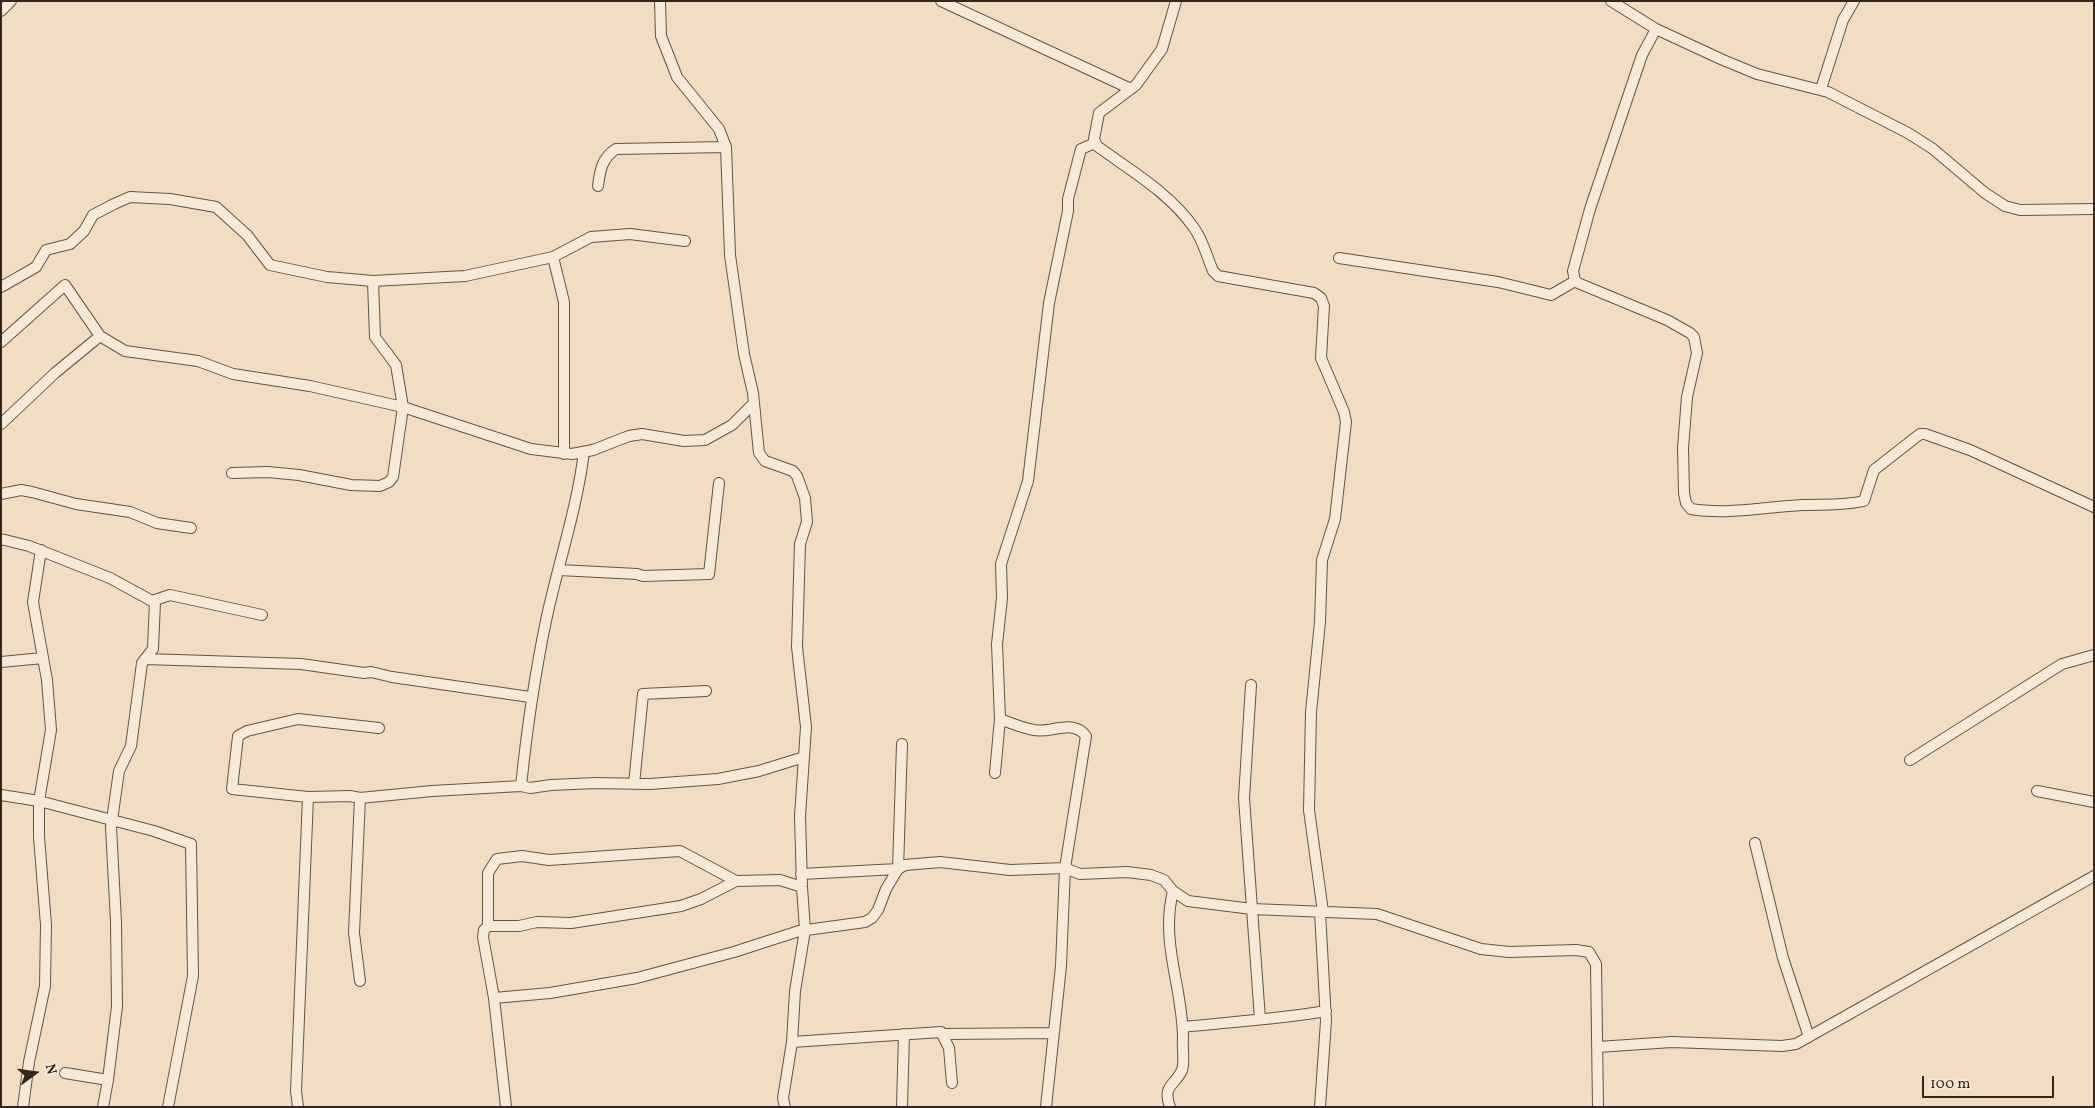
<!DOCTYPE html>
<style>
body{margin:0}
#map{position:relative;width:2095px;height:1108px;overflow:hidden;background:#f0ddc4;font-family:Vollkorn,serif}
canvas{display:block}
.frame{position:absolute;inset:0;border:2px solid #33281d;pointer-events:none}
.north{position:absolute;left:10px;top:1048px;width:50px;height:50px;-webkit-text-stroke:4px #f5e9d9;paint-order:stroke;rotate:76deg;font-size:14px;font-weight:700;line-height:20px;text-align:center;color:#33281d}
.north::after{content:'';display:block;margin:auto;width:18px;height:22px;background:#33281d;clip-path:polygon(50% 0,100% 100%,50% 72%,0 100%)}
.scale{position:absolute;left:1922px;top:1076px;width:132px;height:22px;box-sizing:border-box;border:2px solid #33281d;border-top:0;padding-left:6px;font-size:15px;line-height:18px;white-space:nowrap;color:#33281d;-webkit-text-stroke:4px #f5e9d9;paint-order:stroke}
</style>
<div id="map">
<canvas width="2095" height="1108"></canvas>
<div class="frame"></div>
<div class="north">N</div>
<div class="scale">100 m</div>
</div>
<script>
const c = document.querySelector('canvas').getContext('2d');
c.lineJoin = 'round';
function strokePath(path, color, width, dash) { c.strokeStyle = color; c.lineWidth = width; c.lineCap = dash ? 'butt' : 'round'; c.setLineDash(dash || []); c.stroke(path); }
const minor = new Path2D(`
 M660,1L661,36L677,77L719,129L726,147L730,255L744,354L753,393L759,453L765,461L793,471L797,476L805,498L807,522L800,544L797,647L806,727L800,816L802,887L805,930L795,991L792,1042L783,1098L785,1107
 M941,1L1131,89
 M1176,1L1162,49L1136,85L1099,113L1094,139L1097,146C1130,170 1171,194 1194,228C1203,240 1207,257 1213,271L1218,276L1314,293L1321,298L1324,306L1321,358L1344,412L1346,422L1335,519L1322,560L1320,622L1311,712L1309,810L1323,912
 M1611,1L1656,29L1723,60L1757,74L1828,92L1908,133L1933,149L1985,193L2005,206L2020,210L2094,209
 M1,11L11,1
 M1656,29L1642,55L1590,209L1573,271L1575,281L1578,283L1667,320L1690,333L1694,337L1697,353L1687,397L1683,448L1684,493L1686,503L1691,509C1727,515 1766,507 1802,505C1823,504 1843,506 1864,501L1874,470L1920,434H1925L1970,450L2094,507
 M1821,89L1843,20L1854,1
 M598,186C600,170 602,158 616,149L726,147
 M553,257L564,302V454
 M1339,258L1498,282L1551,295L1575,281
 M1,287L36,267L46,250L70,244L84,231L93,215L114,204L130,197L170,199L216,207L247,235L270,265L327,277L373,281L465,276L553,257L591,237L630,234L685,241
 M1,342L65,285L100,336L125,351L198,361L233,374L310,386L403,407L531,449L572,454L593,450L629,436L642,434L684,441L705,440L732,425L754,403
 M1,424L55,373L100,336
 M232,473L268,472L299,475L351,485L380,486L389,482L393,477L403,407L396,365L375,337L373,281
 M1,494L21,490L32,492L76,504L130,512L157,523L191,528
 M1,539L29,546L110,578L152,601L170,595L262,615
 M559,570L637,574L643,576L709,574L719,483
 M145,659L301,664L364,673L371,672L392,677L530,697
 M1,662L43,658
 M1251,685L1244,798L1260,1019
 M1000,719C1011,723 1022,728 1034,730C1050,734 1073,718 1086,736L1065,868L1061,966L1046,1107
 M379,728L298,719L247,731L238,736L232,789L308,797L350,796L360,798L432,791L521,786L530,788L551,785L596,783L650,784L718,779L759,771L804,757
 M1910,760L2062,664L2094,655
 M995,773L1000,719L997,644L1002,598L1001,564L1028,481L1049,303L1068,211V199L1081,149L1095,143
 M634,784L643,694L706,691
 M521,786C527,728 535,673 547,616C559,561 577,508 584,452
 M2037,791L2094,802
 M1,795L39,801L154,831L191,844L193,976L168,1107
 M1755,843L1783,958L1809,1037
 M801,874L898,869L902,744
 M488,926V873L497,859L522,856L549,860L680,851L736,881
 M360,981L354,933L360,798
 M494,998L483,937L484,930L488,926H519L537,922L571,923L681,906L701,899L736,881L780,880L802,887
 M1183,1027C1231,1022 1278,1019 1326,1011
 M944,1034L1052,1033
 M792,1042L941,1032L949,1048L952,1083
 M1598,1047L1672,1042L1782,1046L1796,1044L2094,876
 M65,1073L108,1080L117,1006L116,922L111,827L119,771L131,746L142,663L153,649L155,601
 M23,1107L29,1062L45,986L46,925L39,837V801L51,730L47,680L33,602L41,550
 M103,1107L108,1080
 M298,1107L296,1091L308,797
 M506,1107L494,998L550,993L637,978L734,952L799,931L865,922L872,918L878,910L886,889L898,869L905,865L940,862L1010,870L1065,868L1080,874L1127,872L1151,875L1164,880L1173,891L1188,901L1252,909L1377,914L1481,949L1509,952L1576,950L1589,952L1596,964L1598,1107
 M902,1107L904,1034
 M1170,1107C1162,1085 1175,1086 1182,1070C1185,1062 1182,1048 1183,1039C1183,988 1160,943 1173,891
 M1320,1107L1326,1021L1320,912`);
strokePath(minor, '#625547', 12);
strokePath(minor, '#f5e9d9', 10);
</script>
